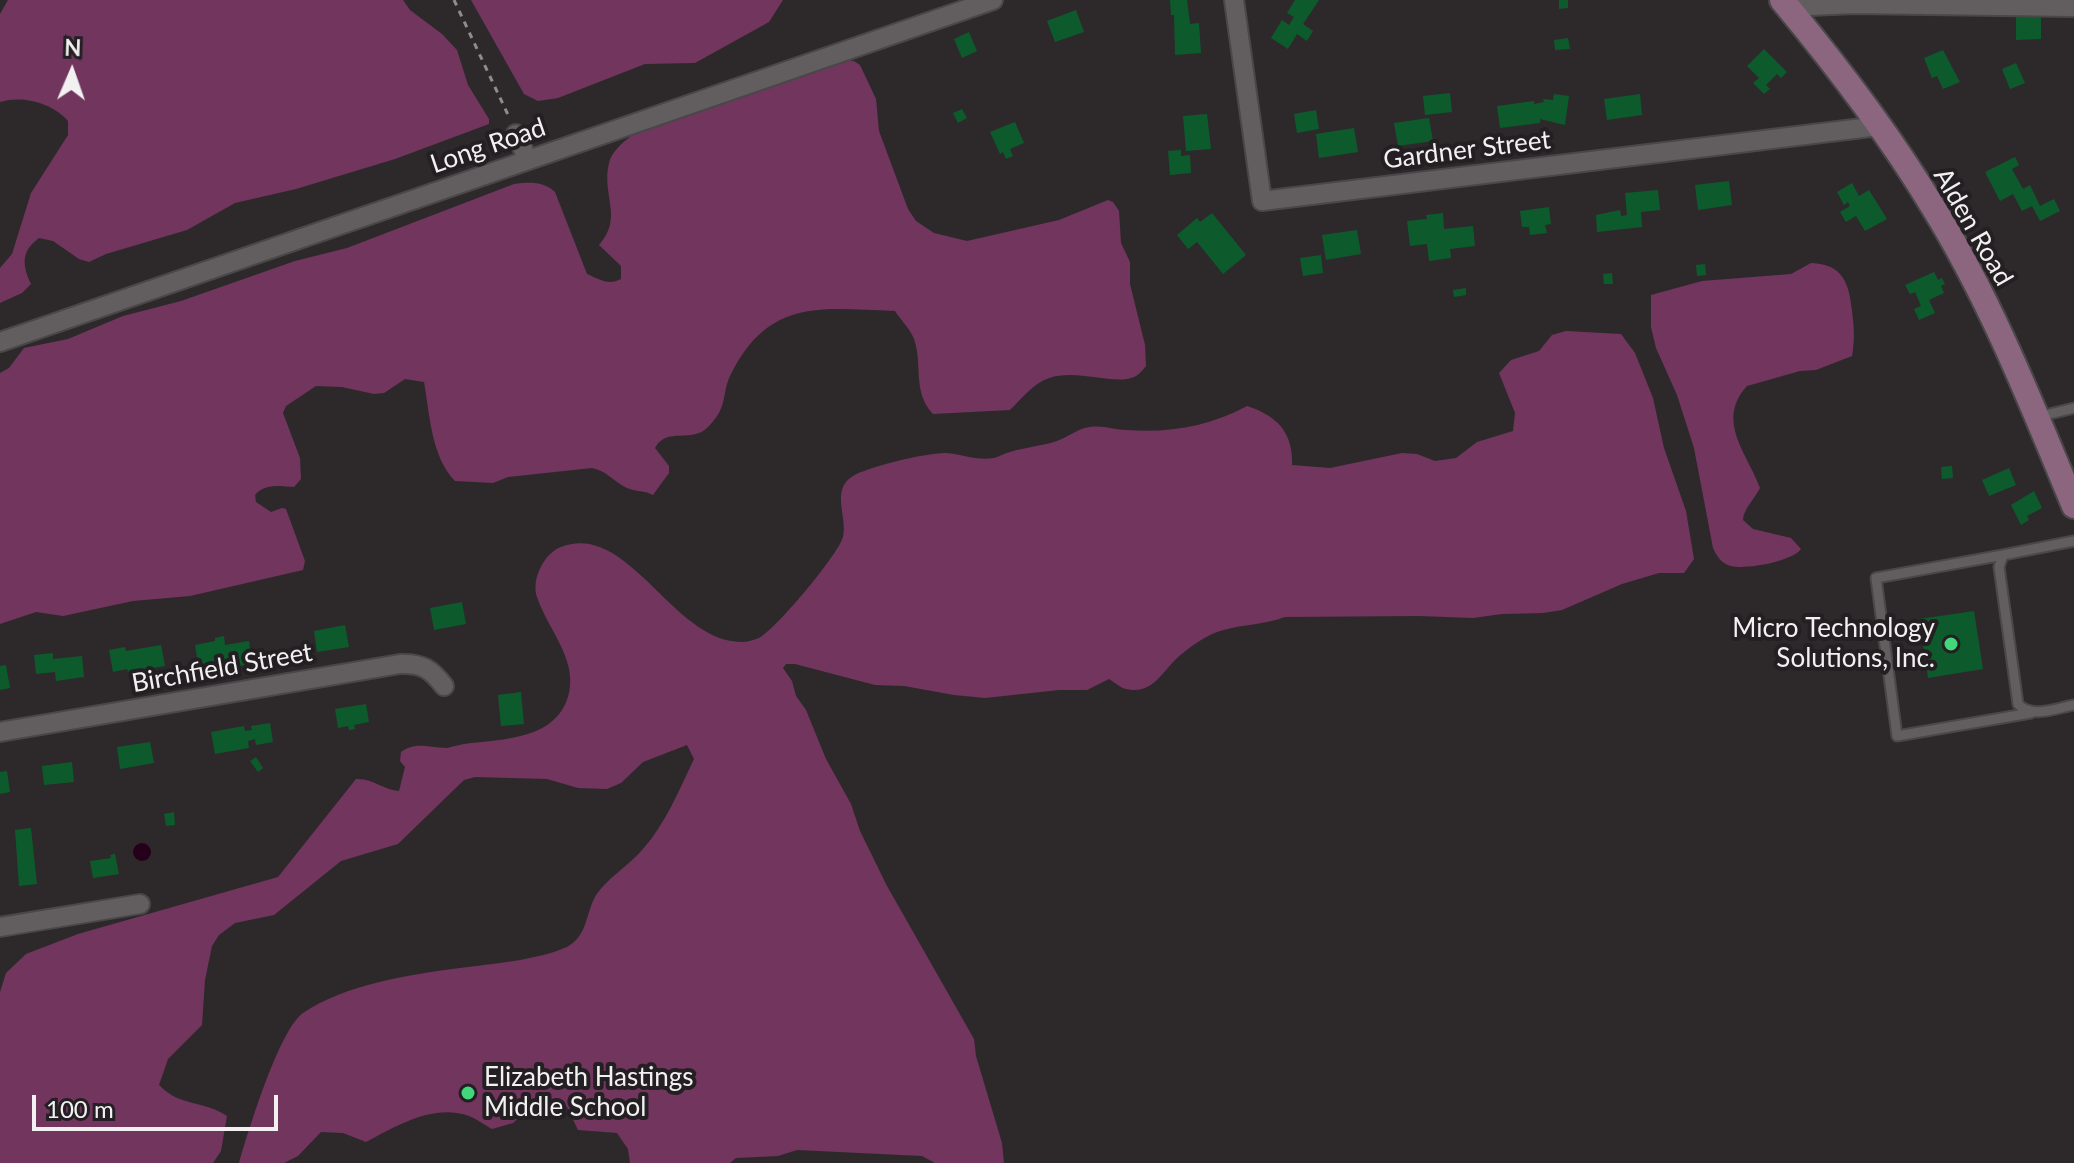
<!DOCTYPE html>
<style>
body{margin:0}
#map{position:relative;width:2074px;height:1163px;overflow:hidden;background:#2d292b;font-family:Lato,sans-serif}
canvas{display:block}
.north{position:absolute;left:32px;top:32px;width:80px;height:80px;-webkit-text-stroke:6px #231f22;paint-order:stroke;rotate:2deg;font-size:22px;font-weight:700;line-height:32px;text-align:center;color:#f2f0f1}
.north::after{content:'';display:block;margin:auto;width:28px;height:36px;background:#f2f0f1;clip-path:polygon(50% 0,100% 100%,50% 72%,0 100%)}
.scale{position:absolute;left:32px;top:1095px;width:246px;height:36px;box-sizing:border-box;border:4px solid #f2f0f1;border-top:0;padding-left:10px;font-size:24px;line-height:28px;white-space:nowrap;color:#f2f0f1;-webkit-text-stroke:6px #231f22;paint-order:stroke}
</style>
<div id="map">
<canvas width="2074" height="1163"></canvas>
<div class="north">N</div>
<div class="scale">100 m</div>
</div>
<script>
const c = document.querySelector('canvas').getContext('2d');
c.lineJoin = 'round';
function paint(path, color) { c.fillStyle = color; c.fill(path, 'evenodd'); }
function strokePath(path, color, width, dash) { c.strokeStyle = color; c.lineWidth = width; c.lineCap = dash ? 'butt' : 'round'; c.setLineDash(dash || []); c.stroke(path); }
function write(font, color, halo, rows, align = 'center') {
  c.font = font + ' Lato,sans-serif'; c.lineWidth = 8; c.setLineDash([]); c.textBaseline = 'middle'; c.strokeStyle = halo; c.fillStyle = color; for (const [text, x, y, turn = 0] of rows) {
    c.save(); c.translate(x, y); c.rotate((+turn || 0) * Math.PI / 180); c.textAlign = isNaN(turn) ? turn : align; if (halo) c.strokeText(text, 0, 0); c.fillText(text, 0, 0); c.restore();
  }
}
paint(new Path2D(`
 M8,0H403L410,10L442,34L457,50L468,85L489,119V124L395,159L296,189L235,203L187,230L106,254L89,262L79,259L53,241L39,238C21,251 22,265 31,284L22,293L0,303V268L12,254L31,193L68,135V121C53,103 22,95 0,102V14Z
 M471,0H783L769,22L695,63L645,64L558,98L538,101L524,94Z
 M835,60L854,61L860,65L876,99L879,131L908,209L916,221L934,233L967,241L1059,220L1108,200L1113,202L1119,211L1121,243L1130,262V284L1145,345L1146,366C1141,372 1138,376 1131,378C1111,384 1076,369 1049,378C1033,384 1022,398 1010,410L933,414C912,392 923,364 914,339C910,329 901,320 895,311C823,309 771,297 732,372C720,394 730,405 708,427C692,444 667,426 655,448L669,466V473L653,495C644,490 636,492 627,488C614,482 607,471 592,468L508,477L493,483L455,481C431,456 430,415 424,382L405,379L384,393L374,394L342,387L316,386L286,406L283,413L300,458L301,479L294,487C279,486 265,483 255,495L256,502L271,512L282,508L286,509L305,561L303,570L190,596L133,601L63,616L36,612L0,624V373L9,368L24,348L68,339L123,316L181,301L295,261L347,248L514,184C530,182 543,181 555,192L587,274C599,279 608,286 621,279V266L599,245C624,217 601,195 609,163C621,115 788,74 835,60Z
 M1811,263C1843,264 1849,283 1852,311C1854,327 1855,340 1852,356L1816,370L1800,371L1747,386C1715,421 1748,454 1760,488C1755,498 1743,510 1743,520L1753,529L1791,538L1801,549C1793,561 1746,570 1731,566C1722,564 1717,557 1713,548L1694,448L1677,395L1656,348L1651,327V295L1702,281L1791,274Z
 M1566,331L1621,334L1635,353L1653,398L1664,448L1686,511L1694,559L1684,573H1659L1622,584L1562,610L1543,613L1502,614L1473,618L1419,616L1285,617C1261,626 1235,624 1212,634C1199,640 1186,650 1176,659C1161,674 1151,695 1126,689C1121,688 1114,682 1109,679L1087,690H1059L985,698L954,695L904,686L875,685L795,664H786L783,668L792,681L796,696L806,710L826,759L851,804L860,831L887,886L974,1039L976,1056L1002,1143L1004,1163H935L922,1156L797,1150L778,1156L736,1158L730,1163H630L628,1149L617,1133L578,1130L567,1107L549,1100L527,1110L513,1123L492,1129C485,1125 477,1119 469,1116C434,1103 396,1126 366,1142L343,1133L321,1132L298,1156L284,1163H239C248,1132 279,1030 303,1013C344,985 411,974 460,968C491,964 538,960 567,947C590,935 585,908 599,891C612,875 630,864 643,849C666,823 679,790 694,759L687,745L643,762L621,783L607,789L578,788L547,779L475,777L464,780L398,844L341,861L274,915L235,923L219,935L212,946L205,980L202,1025L168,1059L159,1085C180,1107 203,1100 227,1116L221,1151L213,1163H0V992L6,973L26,954L78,934L278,877L356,779C373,778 383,790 399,791L405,767L400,761L401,752C417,741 428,748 447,748C452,747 458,745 464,744C503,739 558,740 569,693C577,658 547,628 537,597C531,580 544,553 561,547C629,521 673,643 742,642C747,642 754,640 759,638C776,629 838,555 843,537C848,517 830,490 853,476C867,467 929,452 946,453C962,454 977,461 994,458C999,457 1005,453 1010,452C1026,447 1042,446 1057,441C1068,437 1079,428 1090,427C1103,425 1114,430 1126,430C1170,433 1208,427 1247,406C1278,416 1293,433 1292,465L1330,468L1402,453L1417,454L1435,461L1456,458L1477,442L1513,431L1515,413L1499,373L1511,360L1539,351L1552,335Z`), '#72355e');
paint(new Path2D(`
 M133 852a9 9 0 1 1 18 0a9 9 0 1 1-18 0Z`), '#26001b');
paint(new Path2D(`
 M1170,0H1187L1190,24L1199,23L1201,53L1175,55L1174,15H1171Z
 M1295,0H1319L1303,24L1313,31L1307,41L1297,34L1288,49L1271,38L1282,20L1289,25L1294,17L1287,13Z
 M1559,0H1568V8L1559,9Z
 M1076,10L1084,32L1055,42L1047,21Z
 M2016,17H2041V39L2016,40Z
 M969,32L977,51L962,58L954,39Z
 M1568,38L1570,49L1555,50L1554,40Z
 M1764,49L1787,72L1781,78L1777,74L1766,85L1770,89L1764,94L1753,83L1759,78L1747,66Z
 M1943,50L1960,82L1943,89L1937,76L1932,78L1924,58Z
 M2016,63L2025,83L2010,89L2002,69Z
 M1450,93L1452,112L1425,115L1423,96Z
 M1554,94L1569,96L1565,125L1540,119V123L1500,128L1497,106L1534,101V104L1544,102L1543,99L1553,100Z
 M1640,94L1642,115L1607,120L1604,99Z
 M962,109L967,118L958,123L953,113Z
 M1316,110L1319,129L1297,133L1294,114Z
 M1207,114L1211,149L1186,151L1183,116Z
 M1429,118L1433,141L1398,146L1394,123Z
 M1015,122L1024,143L1010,149L1013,156L1006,159L1003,152L1000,154L990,132Z
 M1354,128L1358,152L1319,158L1316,134Z
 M1181,150V156L1190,155L1191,173L1170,175L1168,151Z
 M2015,157L2019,165L2012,169L2023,189L2030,185L2040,206L2054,199L2060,211L2040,221L2032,206L2022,211L2013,194L2000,201L1985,172Z
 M1729,181L1732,205L1698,210L1695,185Z
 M1852,183L1859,196L1869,190L1887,219L1865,231L1856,216L1846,222L1840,212L1850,206L1848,202L1844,205L1837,192Z
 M1658,190L1660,210L1641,212L1642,227L1597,232L1596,215L1620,210L1621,216L1627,215L1625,193Z
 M1549,207L1551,224L1545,225L1547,233L1530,235L1529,227H1522L1520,211Z
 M1212,213L1246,255L1223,274L1197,242L1188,249L1177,235L1197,218L1200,222Z
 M1443,213L1444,229L1473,226L1475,246L1450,249L1451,258L1429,261L1427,244L1410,246L1407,221L1427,219L1426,215Z
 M1357,230L1361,254L1326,260L1322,235Z
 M1321,255L1323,273L1303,276L1300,258Z
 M1705,264L1706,275L1697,276L1696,265Z
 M1934,272L1938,280L1942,278L1945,284L1941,286L1944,293L1929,300L1935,313L1919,320L1914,309L1921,306L1915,292L1910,294L1905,285Z
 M1612,273L1613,284H1604L1603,274Z
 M1466,288V295L1454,297L1453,290Z
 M1952,466L1953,478L1942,479L1941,467Z
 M2009,468L2016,485L1989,496L1982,480Z
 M2034,491L2042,508L2027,516L2029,520L2021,525L2011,505Z
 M462,602L466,624L434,630L430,608Z
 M1974,611L1983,669L1928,678L1919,619Z
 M345,625L349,647L317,652L314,631Z
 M224,636L225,645L249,641L252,664L218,669L217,662L198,665L195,645L215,641V638Z
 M161,645L165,666L128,672L127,669L113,672L109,650L125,647L126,651Z
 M53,653V659L82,656L84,677L56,681L55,672L36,674L34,655Z
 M6,665L10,688L0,690V666Z
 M521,692L524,724L501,726L498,695Z
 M366,704L369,722L354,725L355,729L349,730L348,726L338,728L335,709Z
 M270,723L273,742L256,745L255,739L248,741L249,748L215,754L211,732L244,726L245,731L252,730L251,726Z
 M150,742L154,763L120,769L117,747Z
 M256,757L263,768L258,772L250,761Z
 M72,762L74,782L44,785L42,766Z
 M7,771L10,792L0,794V772Z
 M174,812L175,825L166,826L164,814Z
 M31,828L37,884L19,886L15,830Z
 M115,854L119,874L93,878L90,861L111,858L110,855Z`), '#0d5b2d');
const lane = new Path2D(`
 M2037,417L2074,408
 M2074,541L2003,555L1999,567L2018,704C2031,719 2057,708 2074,705
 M2003,555L1876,578L1897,736L2031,713`);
const street = new Path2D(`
 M1234,0L1262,201L1879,126
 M1788,7L1854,4L2074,7
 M516,134L528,160
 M0,342L993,0
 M0,732L400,664C422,663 431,669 444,686
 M0,927L140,904`);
const secondary = new Path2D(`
 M1782,0C1837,66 1889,134 1933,207C1991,301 2032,405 2074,506`);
strokePath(lane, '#4a4749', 13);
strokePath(street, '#4a4749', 22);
strokePath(secondary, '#4a4749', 28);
strokePath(new Path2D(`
 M454,0L510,119`), '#8f8c8e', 3, [6, 6]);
strokePath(lane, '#625e60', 9);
strokePath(street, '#625e60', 18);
strokePath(secondary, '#8c657f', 24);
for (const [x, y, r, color] of [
 [1951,644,8,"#43d77b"],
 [468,1093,8,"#43d77b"]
]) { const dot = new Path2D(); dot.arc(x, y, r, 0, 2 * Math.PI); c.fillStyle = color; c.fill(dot); strokePath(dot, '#231f22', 3); }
write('26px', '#f2f0f1', '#231f22', [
 ["Long Road",488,146,-19],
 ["Gardner Street",1467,150,-7],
 ["Alden Road",1973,227,60],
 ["Birchfield Street",222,668,-10]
]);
write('26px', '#f2f0f1', '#231f22', [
 ["Micro Technology",1935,629],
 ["Solutions, Inc.",1935,659],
 ["Elizabeth Hastings",484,1078,"left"],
 ["Middle School",484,1108,"left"]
], 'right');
</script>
